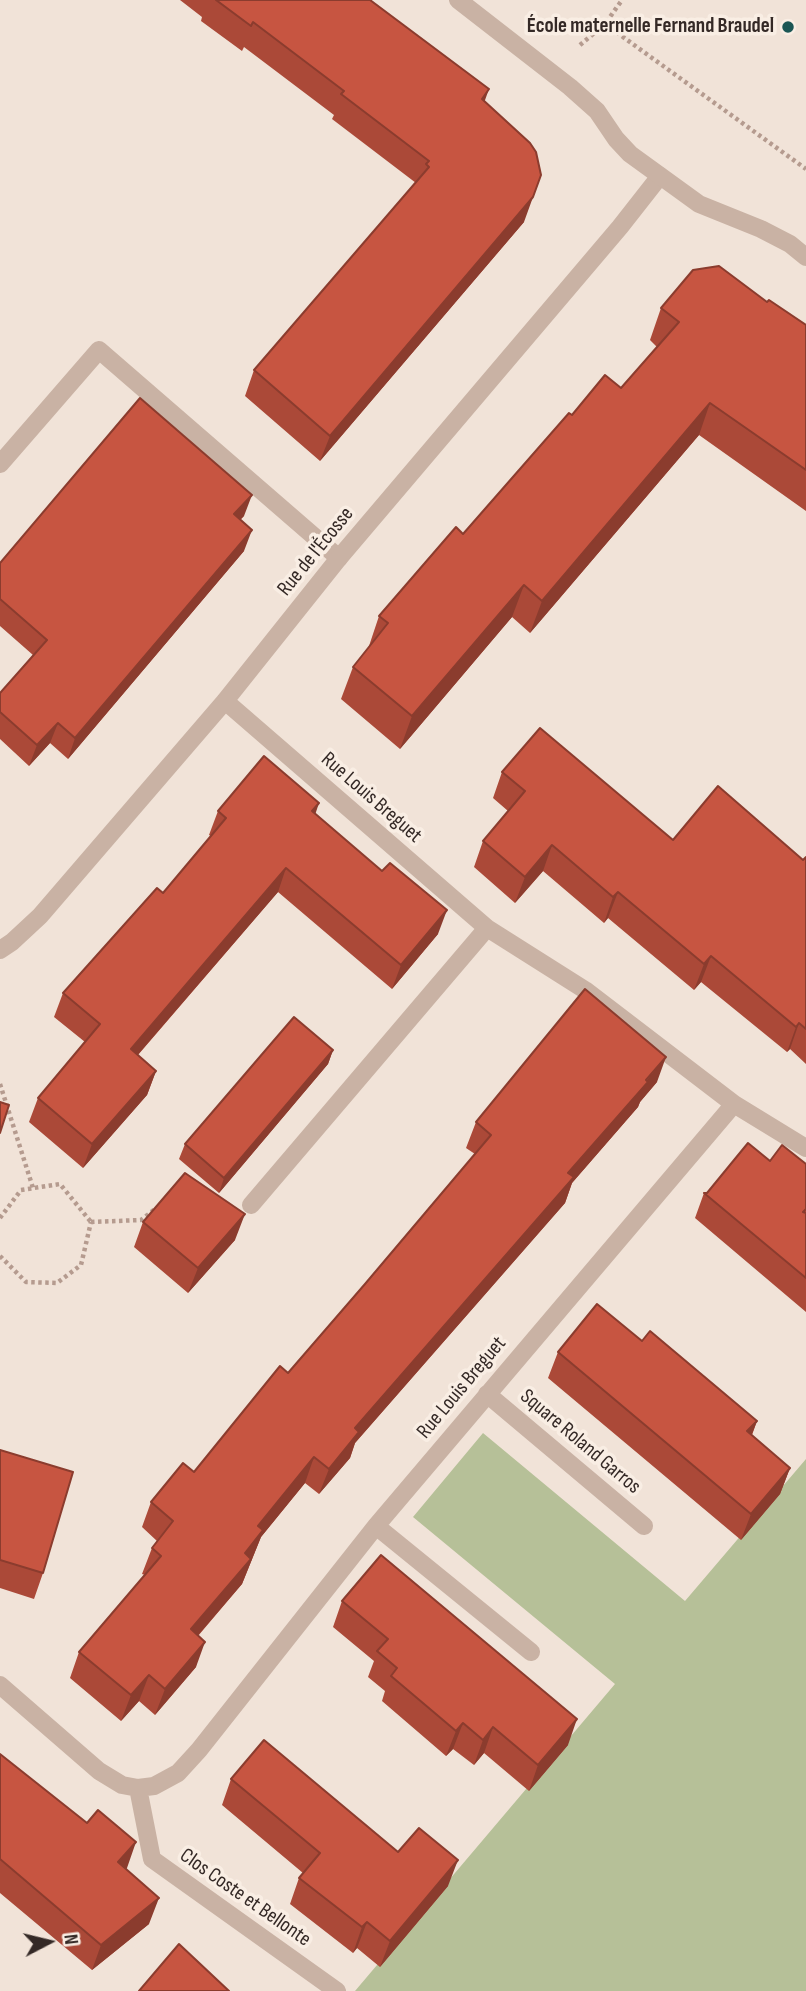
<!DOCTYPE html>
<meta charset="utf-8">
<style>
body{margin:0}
#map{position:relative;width:806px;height:1991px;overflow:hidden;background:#f1e3d8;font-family:"Sofia Sans Condensed",sans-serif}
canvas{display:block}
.north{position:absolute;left:14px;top:1907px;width:70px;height:70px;-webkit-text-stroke:5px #f9eee4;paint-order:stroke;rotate:83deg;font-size:19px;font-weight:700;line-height:28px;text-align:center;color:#342926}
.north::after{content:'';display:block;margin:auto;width:24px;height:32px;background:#342926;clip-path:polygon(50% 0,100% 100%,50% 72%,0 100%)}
</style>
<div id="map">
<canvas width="806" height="1991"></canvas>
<div class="north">N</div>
</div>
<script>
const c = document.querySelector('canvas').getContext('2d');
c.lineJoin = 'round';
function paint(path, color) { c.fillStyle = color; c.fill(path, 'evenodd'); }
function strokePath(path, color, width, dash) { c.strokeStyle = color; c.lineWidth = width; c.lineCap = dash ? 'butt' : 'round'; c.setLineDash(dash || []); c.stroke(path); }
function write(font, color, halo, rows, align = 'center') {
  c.font = font + ' "Sofia Sans Condensed",sans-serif'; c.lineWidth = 7; c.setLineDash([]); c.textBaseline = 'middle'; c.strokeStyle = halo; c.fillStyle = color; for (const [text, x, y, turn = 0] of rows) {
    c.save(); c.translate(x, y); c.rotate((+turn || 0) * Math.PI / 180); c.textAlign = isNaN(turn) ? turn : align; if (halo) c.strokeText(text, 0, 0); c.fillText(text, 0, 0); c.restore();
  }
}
paint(new Path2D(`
 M483,1433L685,1601L806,1459V1991H355L615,1684L413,1517Z`), '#b6c098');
strokePath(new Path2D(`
 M605,24L806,169
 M580,45L605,24L622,0
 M0,1084L33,1188
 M0,1218L21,1190L60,1184L91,1222
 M91,1222L141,1220L155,1209
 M0,1256L26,1282L57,1283L81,1265L91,1222`), '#b59b8f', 4.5, [3.5, 3.5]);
strokePath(new Path2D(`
 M0,464L99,350L339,558`), '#c9b2a4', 18);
strokePath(new Path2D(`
 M0,950L12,942L40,916L225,701L339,558L620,227L660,176
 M734,1104L806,1148
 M251,1205L487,928
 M487,1394L644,1526
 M376,1526L531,1652
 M0,1685L99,1771L122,1785L138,1788L154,1786L178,1773L199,1750L376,1526L734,1104L585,990L487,928L225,701
 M138,1788L152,1859L337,1991`), '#c9b2a4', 18);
strokePath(new Path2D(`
 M458,0L570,87L597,111L616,139L630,154L699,204L761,229L790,244L806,257`), '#c9b2a4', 18);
paint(new Path2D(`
 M180,0H370L485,101L524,222L320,461L245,396L254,370L416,183L332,119L334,115L244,47L242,51L201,21L202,17Z
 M767,302L806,325V511L699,435L530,633L512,617L400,749L341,699L353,667L368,649L379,616L463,534L572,415L621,388L657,347L650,340L661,308Z
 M244,516L240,520L244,551L68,759L50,743L29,766L0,739V693L33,655L0,626V563Z
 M502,772L673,840L803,860L806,857V1064L790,1049L787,1052L701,982L694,990L608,918L604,923L543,871L515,903L474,867L483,841L508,811L493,798Z
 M218,811L315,814L438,934L392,989L278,892L138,1055L156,1071L147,1095L83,1168L29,1122L38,1098L85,1042L54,1017L63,993L163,893L211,836L209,835Z
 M333,1050L328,1064L219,1193L179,1159L185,1144Z
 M657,1082L640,1102L638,1107L572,1183L565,1203L355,1443L350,1458L319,1494L305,1483L261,1537L242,1584L198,1636L196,1667L155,1715L139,1701L121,1721L70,1678L79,1652L145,1575L142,1574L152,1548L157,1541L142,1527L151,1502L194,1472L288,1373L365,1284L475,1154L466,1148L476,1122Z
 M770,1161L806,1164V1312L695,1218L704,1193H707Z
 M143,1222L235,1240L188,1293L134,1247Z
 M642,1341L757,1421L752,1435L790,1468L780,1494L741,1540L548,1378L558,1352Z
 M0,1450L43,1573L34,1599L0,1588Z
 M342,1601L568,1745L529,1791L484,1753L474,1765L453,1749L446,1756L382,1701L385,1691L368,1677L374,1661L333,1627Z
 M0,1754L127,1868L126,1869L149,1924L92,1970L0,1893Z
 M231,1779L398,1852L448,1886L380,1967L357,1948L353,1953L290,1904L299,1878L303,1873L222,1805Z`), '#ab4938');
paint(new Path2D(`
 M489,89L480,114L482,99Z
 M541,175L524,222L320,461L330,436Z
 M710,403L699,435L530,633L542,601Z
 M252,495L244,516L226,534L234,514Z
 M252,530L244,551L68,759L75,738Z
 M524,585L512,617L400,749L412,716Z
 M58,723L50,743L29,766L37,745Z
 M319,803L311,827L312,811Z
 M552,845L543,871L515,903L525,877Z
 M286,868L278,892L122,1073L131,1049Z
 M618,892L608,918L604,923L613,897Z
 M447,910L438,934L392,989L401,965Z
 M711,956L701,982L694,990L704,964Z
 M799,1023L790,1049L787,1052L796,1027Z
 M333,1050L328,1064L219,1193L224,1178Z
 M666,1057L657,1082L640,1102L638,1107L572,1183L565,1203L355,1443L350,1458L319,1494L329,1469L355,1428Z
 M156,1071L147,1095L83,1168L92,1144Z
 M245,1214L235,1240L188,1293L198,1268Z
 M757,1421L747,1447V1431Z
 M314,1457L305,1483L261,1537L242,1584L181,1655L191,1629L245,1553L258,1526Z
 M790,1468L780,1494L741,1540L751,1514Z
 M205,1642L196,1667L155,1715L165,1689Z
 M149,1675L139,1701L121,1721L131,1695Z
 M577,1719L568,1745L529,1791L538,1765Z
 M463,1723L453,1749L446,1756L456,1731Z
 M493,1727L484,1753L474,1765L483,1740Z
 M136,1842L127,1868L109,1888L118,1862Z
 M458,1860L448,1886L380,1967L390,1941Z
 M159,1898L149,1924L92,1970L101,1945Z
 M367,1922L357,1948L353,1953L362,1927Z`), '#8b3c2e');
const building = new Path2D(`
 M216,0H370L489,89L482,99L530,143L536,152L541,175L533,197L330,436L254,370L429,167L426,164L429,161L341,94L344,91L253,22L251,26Z
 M719,266L767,302L769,300L806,325V470L710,403L542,601L524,585L412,716L353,667L388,623L379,616L456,527L463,534L569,413L572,415L605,375L621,388L679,322L661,308L693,270Z
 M140,398L252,495L234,514L252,530L75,738L58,723L37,745L0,712V693L47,640L0,599V563Z
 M540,728L673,840L718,786L803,860L806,857V1029L799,1023L796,1027L711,956L704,964L618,892L613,897L552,845L525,877L483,841L525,791L502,772Z
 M264,756L319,803L312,811L382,871L390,863L447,910L401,965L286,868L131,1049L156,1071L92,1144L38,1098L100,1024L63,993L157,888L163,893L226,818L218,811Z
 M585,989L666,1057L646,1080L648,1082L568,1173L574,1177L355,1428L359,1432L329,1469L314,1457L258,1526L263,1530L245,1553L251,1559L191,1629L205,1642L165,1689L149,1675L131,1695L79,1652L161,1556L152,1548L173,1521L151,1502L183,1463L194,1472L280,1366L288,1373L365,1284L491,1135L476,1122Z
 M294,1017L333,1050L224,1178L185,1144Z
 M0,1102L9,1105L0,1133Z
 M748,1143L770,1161L782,1145L806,1164V1209L803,1212L806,1213V1278L704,1193H707Z
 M185,1173L245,1214L198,1268L143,1222Z
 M597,1304L642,1341L650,1331L757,1421L747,1431L790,1468L751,1514L558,1352Z
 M0,1450L73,1472L43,1573L0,1560Z
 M381,1555L577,1719L538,1765L493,1727L483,1740L463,1723L456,1731L391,1676L397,1668L377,1651L388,1639L342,1601Z
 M264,1740L398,1852L419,1828L458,1860L390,1941L367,1922L362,1927L299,1878L320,1853L231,1779Z
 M0,1754L87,1823L98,1810L136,1842L118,1862L159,1898L101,1945L0,1859Z
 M179,1944L229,1991H139Z`);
paint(building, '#c75541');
strokePath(building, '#8b3c2e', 2);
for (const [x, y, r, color] of [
 [788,27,7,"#1b5654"]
]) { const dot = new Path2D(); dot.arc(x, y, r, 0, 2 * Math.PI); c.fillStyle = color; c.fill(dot); strokePath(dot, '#f9eee4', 2.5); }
write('bold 21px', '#342926', '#f9eee4', [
 ["École maternelle Fernand Braudel",774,27]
], 'right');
write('21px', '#342926', '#f9eee4', [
 ["Rue de l'Écosse",316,552,-51],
 ["Rue Louis Breguet",371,798,41],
 ["Rue Louis Breguet",462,1388,-50],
 ["Square Roland Garros",580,1442,40],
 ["Clos Coste et Bellonte",245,1898,35]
]);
</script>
